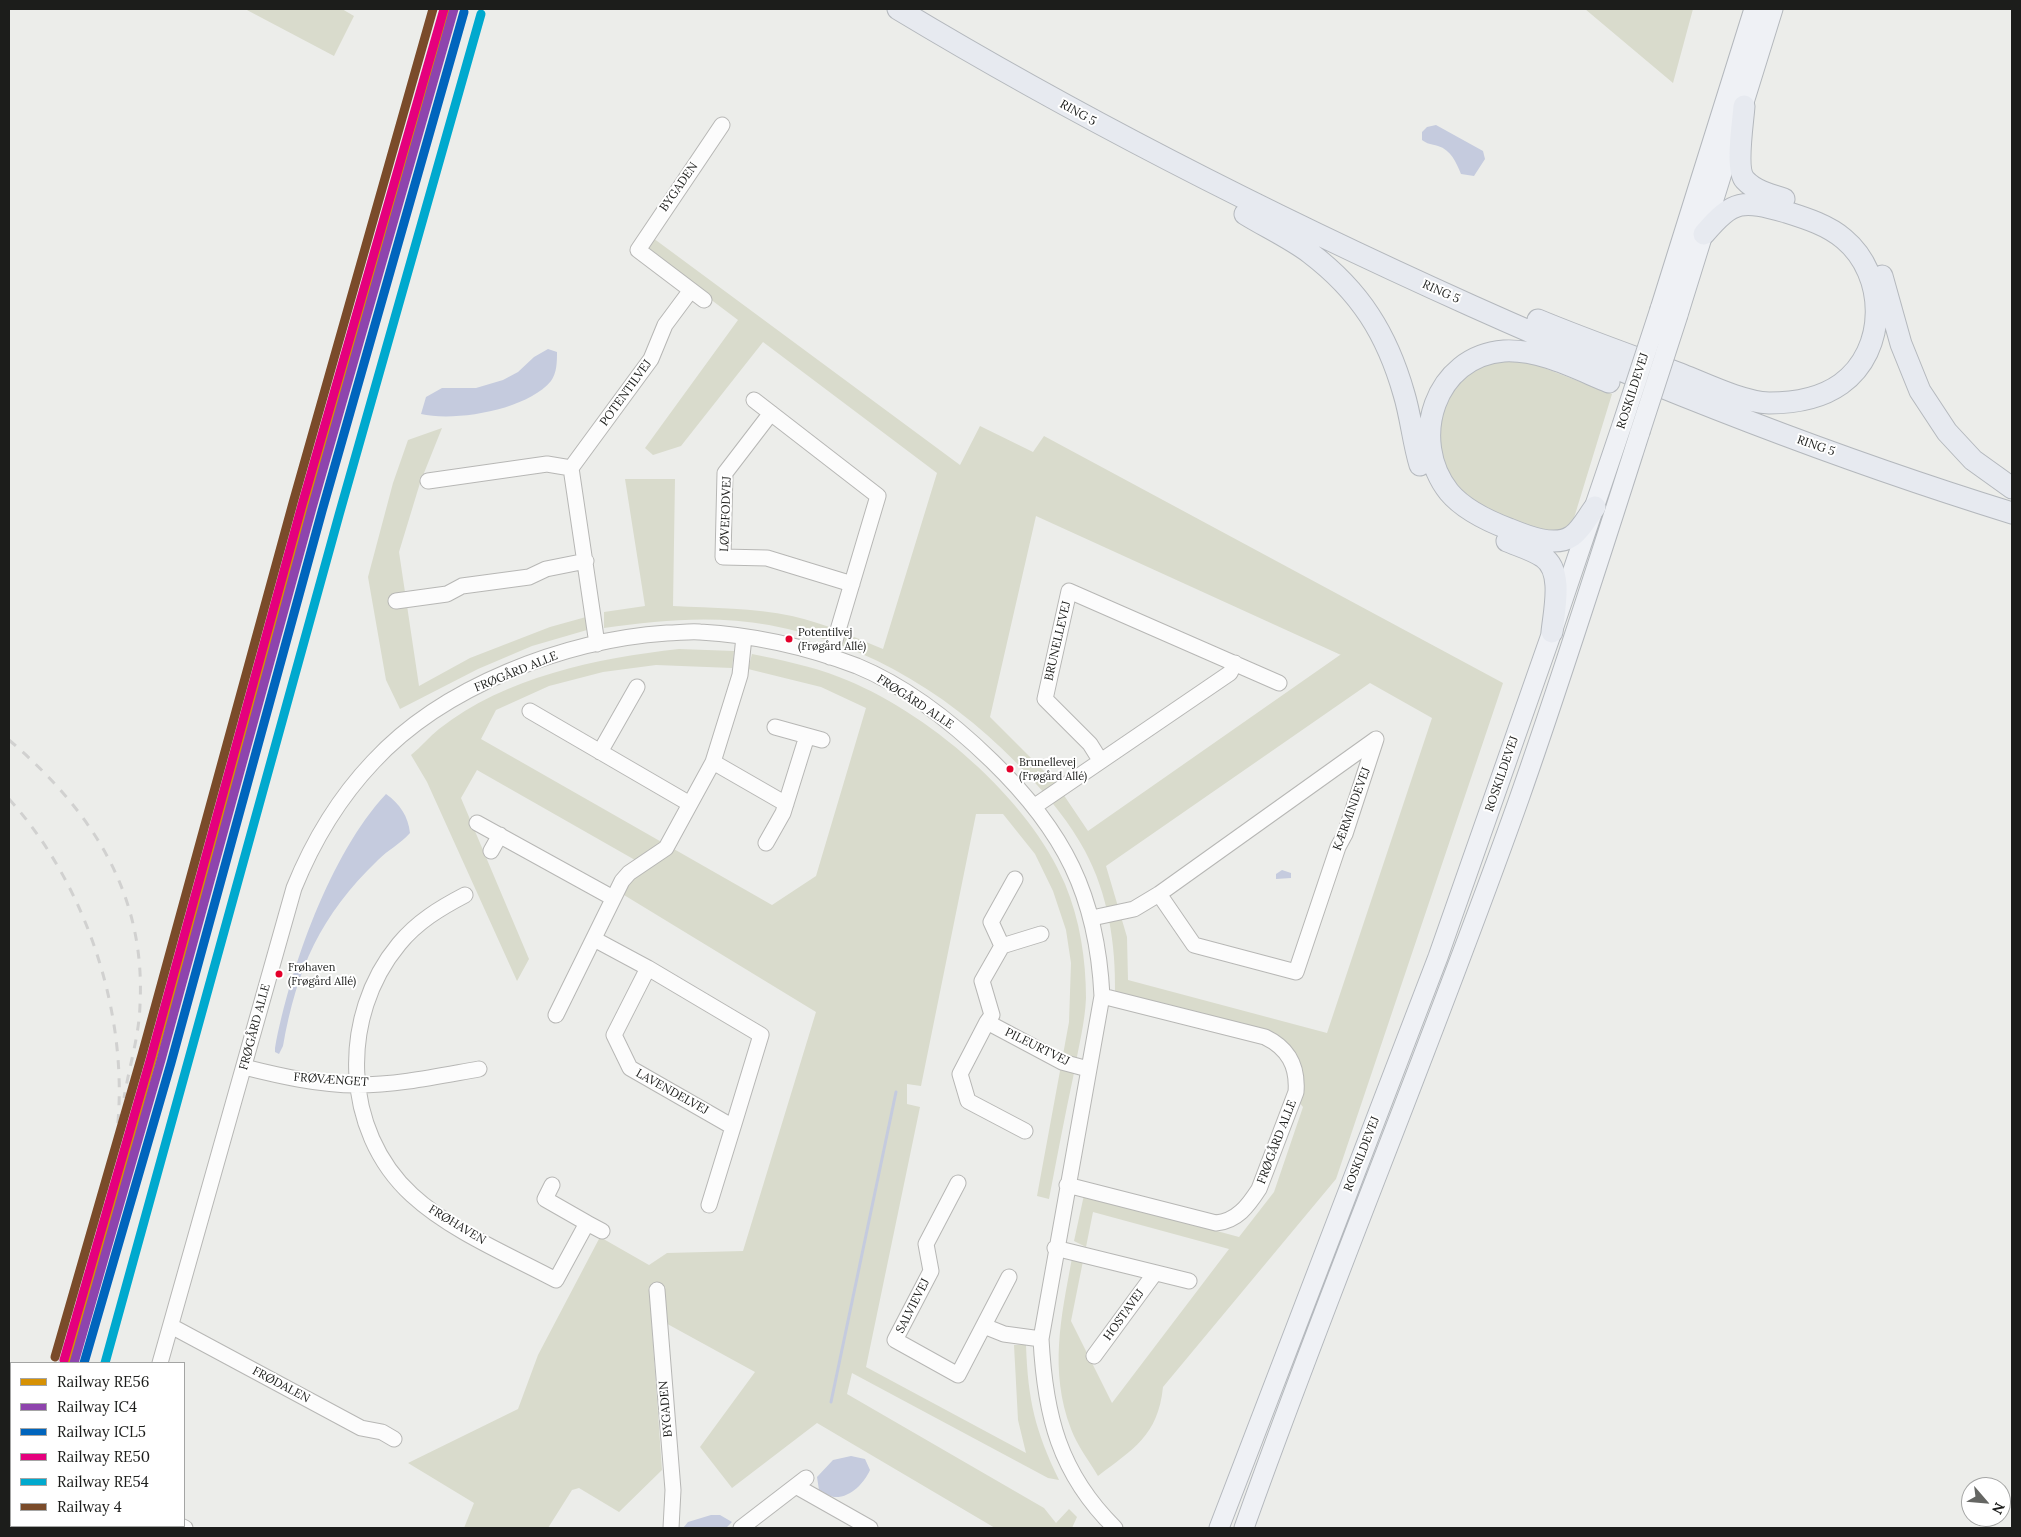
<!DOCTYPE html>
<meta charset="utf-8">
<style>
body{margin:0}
#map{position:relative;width:2021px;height:1537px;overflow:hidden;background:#ecedea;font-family:Lora,serif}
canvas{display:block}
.frame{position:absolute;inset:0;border:10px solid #1c1d1b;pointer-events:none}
.legend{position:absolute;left:10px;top:1362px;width:175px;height:165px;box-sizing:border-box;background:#fff;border:1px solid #a4a5a4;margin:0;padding:6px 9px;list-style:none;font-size:15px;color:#1c1d1b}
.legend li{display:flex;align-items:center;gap:10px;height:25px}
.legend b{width:25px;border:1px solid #a4a5a4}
.north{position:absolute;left:1961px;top:1477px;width:50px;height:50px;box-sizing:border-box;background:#fff;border:1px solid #a4a5a4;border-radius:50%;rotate:117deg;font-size:14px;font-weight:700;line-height:20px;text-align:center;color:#1c1d1b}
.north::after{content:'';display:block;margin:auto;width:18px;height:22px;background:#656663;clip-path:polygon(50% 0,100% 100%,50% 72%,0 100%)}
</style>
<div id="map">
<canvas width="2021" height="1537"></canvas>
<div class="frame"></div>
<ul class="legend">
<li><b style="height:6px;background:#d69104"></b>Railway RE56</li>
<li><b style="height:6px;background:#8e44ad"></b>Railway IC4</li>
<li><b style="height:6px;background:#0065bd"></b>Railway ICL5</li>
<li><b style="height:6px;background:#e5007d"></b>Railway RE50</li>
<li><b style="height:6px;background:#00a9ce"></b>Railway RE54</li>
<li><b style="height:6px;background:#7a4b2a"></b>Railway 4</li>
</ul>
<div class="north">N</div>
</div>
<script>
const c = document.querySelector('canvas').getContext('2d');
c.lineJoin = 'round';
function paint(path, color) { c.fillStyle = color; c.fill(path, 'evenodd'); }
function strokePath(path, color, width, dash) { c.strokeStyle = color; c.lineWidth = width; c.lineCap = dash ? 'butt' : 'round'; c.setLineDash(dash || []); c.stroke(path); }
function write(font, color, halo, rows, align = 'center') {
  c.font = font + ' Lora,serif'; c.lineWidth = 4; c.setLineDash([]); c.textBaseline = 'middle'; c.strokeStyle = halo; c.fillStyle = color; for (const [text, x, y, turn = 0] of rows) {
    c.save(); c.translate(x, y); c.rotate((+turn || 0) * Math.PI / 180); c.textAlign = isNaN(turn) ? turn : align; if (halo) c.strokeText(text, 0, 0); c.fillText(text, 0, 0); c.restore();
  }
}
paint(new Path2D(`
 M245,9H342L354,16L334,56Z
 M1585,9H1693L1673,83Z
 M653,238L960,465L980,426L1033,452L1044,436L1503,683L1336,1179L1163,1387C1158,1436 1133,1449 1098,1476C1089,1461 1077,1445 1071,1429C1049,1370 1061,1318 1072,1258L1083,1261L1071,1321L1112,1403L1229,1249L1093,1212L1086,1247L1074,1241L1084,1195L1239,1237L1274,1192L1303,1107L1298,1101L1293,1053L1115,993C1116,944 1108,894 1085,851C1070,823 1050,799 1029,776C959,700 871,644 769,625C713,615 660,620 604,628V612L645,606L625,479H675L673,606C713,608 753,608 792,616C824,623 854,637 883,649L937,473L763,342L681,446L653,455L645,448L738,320L645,250ZM1036,516L1341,655H1340L1088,831L1055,782L990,717ZM1370,683L1432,718L1327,1033L1128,980L1127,937L1106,866Z
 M1518,358L1612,394L1570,531H1531L1459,493L1444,477L1437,413L1458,381L1483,365Z
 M442,428L420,483L399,552L419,686L470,658L550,627L586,617L587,630L532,646L478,669L400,709L386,680L368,577L393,483L408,440Z
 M679,649L734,651L732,668L656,665L603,672L549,686L496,710L481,739L772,905L816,876L866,708L821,687L748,669L752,654C781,660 811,666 839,677C926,710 1029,798 1065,884C1080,920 1086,960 1086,998C1085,1023 1078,1049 1074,1073C1065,1115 1057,1157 1049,1199L1037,1196L1069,1022L1071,963L1066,930L1053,891L1035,854L1003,814H976L921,1086L907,1084V1104L920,1107L866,1367L1026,1453L1018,1420L1014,1345H1026C1028,1401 1035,1430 1059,1480L1048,1478L852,1373L847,1394L1044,1508L1056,1523L1069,1509L1077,1517L1072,1528H995L817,1423L732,1488L700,1447L755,1372L651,1315L662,1470L619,1512L579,1488L572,1490L548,1528H464L474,1503L408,1463L518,1409L538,1355L600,1237L649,1265L667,1253L743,1251L816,1012L624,895L635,860L477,770L461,798L529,959L517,981L427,782L411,755C421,747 429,737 439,729C505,677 597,658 679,649Z`), '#d9dbcc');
paint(new Path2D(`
 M1436,125L1483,151L1485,159L1474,176L1461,174C1456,162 1451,150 1438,146C1431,144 1427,144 1422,140V132L1427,127Z
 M548,349L557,352C557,361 557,373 551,381C527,410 455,422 421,414L426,397L442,388H476L503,380L518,372L534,357Z
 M386,794C400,804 408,816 410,833C400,844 388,850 378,860C320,916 297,968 283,1046L279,1054L275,1052V1048C290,968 330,854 386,794Z
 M1282,870L1291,873V878L1276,879V874Z
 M851,1456L865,1459L870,1470C864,1483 851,1498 834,1497C829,1496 823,1492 819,1490L817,1477L833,1460Z
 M711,1515H720L732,1522L726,1528H683L688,1522Z`), '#c5cbde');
strokePath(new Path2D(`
 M831,1402L896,1092`), '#c5cbde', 3);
const minor = new Path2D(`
 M704,300L638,250L722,125
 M754,400L878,496L830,657
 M771,413L725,473L723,557L767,558L852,584
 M428,481L547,464L571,468
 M396,601L447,594L462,586L529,577L546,569L586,561
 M597,644L571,468L651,359L665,325L691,290
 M530,711L690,804
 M775,727L822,740
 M600,752L637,687
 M1100,760L1090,744L1045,699L1069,591L1279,683
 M713,762L786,804
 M1035,806L1230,673L1235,663
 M477,823L613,898
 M766,843L783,813L807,736
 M491,851L500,835
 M465,895C440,908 417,922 399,944C339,1016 342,1131 412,1195C451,1231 509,1255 556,1280L587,1223L545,1199L552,1185
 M1092,918L1134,909L1159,894L1376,739L1345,834L1338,847L1296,972L1194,945L1159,894
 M594,939L648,968L614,1035L630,1068L733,1127L709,1205
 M1002,946L991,922L1015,879
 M648,968L761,1035L733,1127
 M556,1015L622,881L629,873L666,848L713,762L740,675L744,637
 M987,1022L992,1015L982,981L1002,946L1041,934
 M244,1067C280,1076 319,1085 357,1085C398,1085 439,1076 479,1069
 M1025,1131L968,1101L960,1074L987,1022L1062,1062L1088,1069
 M958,1183L926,1244L931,1271L895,1340L958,1375L1009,1277
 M1067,1185L1216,1223C1237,1221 1248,1206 1259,1189L1296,1092C1298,1066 1288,1048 1265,1037L1102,996
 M587,1223L602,1231
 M1055,1248L1189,1281
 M657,1290L673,1490L671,1528
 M171,1326L361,1428L382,1432L394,1439
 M984,1326L1004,1334L1041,1339
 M1094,1356L1155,1273
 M160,1363L294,888C313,841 338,799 373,762C443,686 565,640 667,633C678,633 689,631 700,632C753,635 807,647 857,666C908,687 953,723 992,761C1064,831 1097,895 1102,996L1041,1339C1045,1415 1059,1473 1115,1528
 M797,1485L801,1489L870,1528
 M181,1526L185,1528
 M118,1528V1526
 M741,1528L806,1478`);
const major = new Path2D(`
 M1660,309L1754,9
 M1678,315L1773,9
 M1219,1528L1438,957L1552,632L1622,425
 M1244,1528C1331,1283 1432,1044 1519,799C1562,677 1601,554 1640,432`);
const highway = new Path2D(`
 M898,9C1084,121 1274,217 1472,306C1648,385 1828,456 2012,513
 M1744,106C1743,122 1735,169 1745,180C1755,191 1771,195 1784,199
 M1245,214C1266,227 1290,238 1310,253C1360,291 1387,334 1404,394C1411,417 1413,442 1420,465
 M1882,276L1901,344L1920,391L1947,432L1973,460L2012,488
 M1538,320C1586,340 1635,357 1683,375C1708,385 1743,402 1769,403C1795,403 1820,399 1841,384C1888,350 1887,275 1844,239C1828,225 1805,218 1786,212C1742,200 1734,199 1704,234
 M1595,507C1588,516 1581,530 1572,536C1555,548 1526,536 1509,529C1488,521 1464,510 1449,492C1408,440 1435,356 1504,351C1540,349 1577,369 1609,382
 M1507,541C1519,546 1533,550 1543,557C1564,571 1554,611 1552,632`);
strokePath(minor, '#b7b7b5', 17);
strokePath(major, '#b4b8bd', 21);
strokePath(highway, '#b4b8bd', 23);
strokePath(minor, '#fcfcfc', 15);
strokePath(major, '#eff1f5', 19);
strokePath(highway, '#e7eaf0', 21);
strokePath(new Path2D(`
 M9,740C91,810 146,893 140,1005C139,1037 129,1067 124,1098
 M9,799C88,886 132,1022 116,1140C106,1216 79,1290 59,1363
 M12,1528V1526`), '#d1d1d0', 3, [9, 9]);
const majorBridge = new Path2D(`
 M1622,425L1660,309
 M1640,432L1678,315`);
strokePath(majorBridge, '#b4b8bd', 21, []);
strokePath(majorBridge, '#eff1f5', 19);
strokePath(new Path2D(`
 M67,1363C196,912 319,460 447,9`), '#d69104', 9);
strokePath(new Path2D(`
 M74,1363L161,1060L312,508L454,9`), '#8e44ad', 9);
strokePath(new Path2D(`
 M84,1363L171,1063L322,511L464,12`), '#0065bd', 9);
strokePath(new Path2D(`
 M64,1360L151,1057L302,505L444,9`), '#e5007d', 9);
strokePath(new Path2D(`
 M105,1363L339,515L481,14`), '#00a9ce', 9);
strokePath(new Path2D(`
 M55,1357L142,1055L293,503L433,9`), '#7a4b2a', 9);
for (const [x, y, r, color] of [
 [789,639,4.5,"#e4002b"],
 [1010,769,4.5,"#e4002b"],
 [279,974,4.5,"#e4002b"]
]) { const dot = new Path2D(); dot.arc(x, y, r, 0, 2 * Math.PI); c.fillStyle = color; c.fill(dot); strokePath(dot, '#fff', 2); }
write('11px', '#1c1d1b', '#fff', [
 ["Potentilvej",798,633],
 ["(Frøgård Allé)",798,647],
 ["Brunellevej",1019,763],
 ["(Frøgård Allé)",1019,777],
 ["Frøhaven",288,968],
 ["(Frøgård Allé)",288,982]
], 'left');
write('12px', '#1c1d1b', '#fff', [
 ["RING 5",1078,113,29],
 ["BYGADEN",679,187,-55],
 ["RING 5",1441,292,24],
 ["ROSKILDEVEJ",1633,391,-72],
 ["POTENTILVEJ",626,393,-54],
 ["RING 5",1816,446,19],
 ["LØVEFODVEJ",726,514,-88],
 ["BRUNELLEVEJ",1058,641,-77],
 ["FRØGÅRD ALLE",516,672,-22],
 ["FRØGÅRD ALLE",915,702,33],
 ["ROSKILDEVEJ",1502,774,-71],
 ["KÆRMINDEVEJ",1352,809,-70],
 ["FRØGÅRD ALLE",255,1027,-75],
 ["PILEURTVEJ",1037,1047,26],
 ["FRØVÆNGET",331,1080,4],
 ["LAVENDELVEJ",672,1092,29],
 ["FRØGÅRD ALLE",1277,1142,-69],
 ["ROSKILDEVEJ",1362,1154,-69],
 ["FRØHAVEN",457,1225,31],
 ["SALVIEVEJ",913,1306,-63],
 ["HOSTAVEJ",1124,1315,-54],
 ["FRØDALEN",281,1385,28],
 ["BYGADEN",666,1409,-95]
]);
</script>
